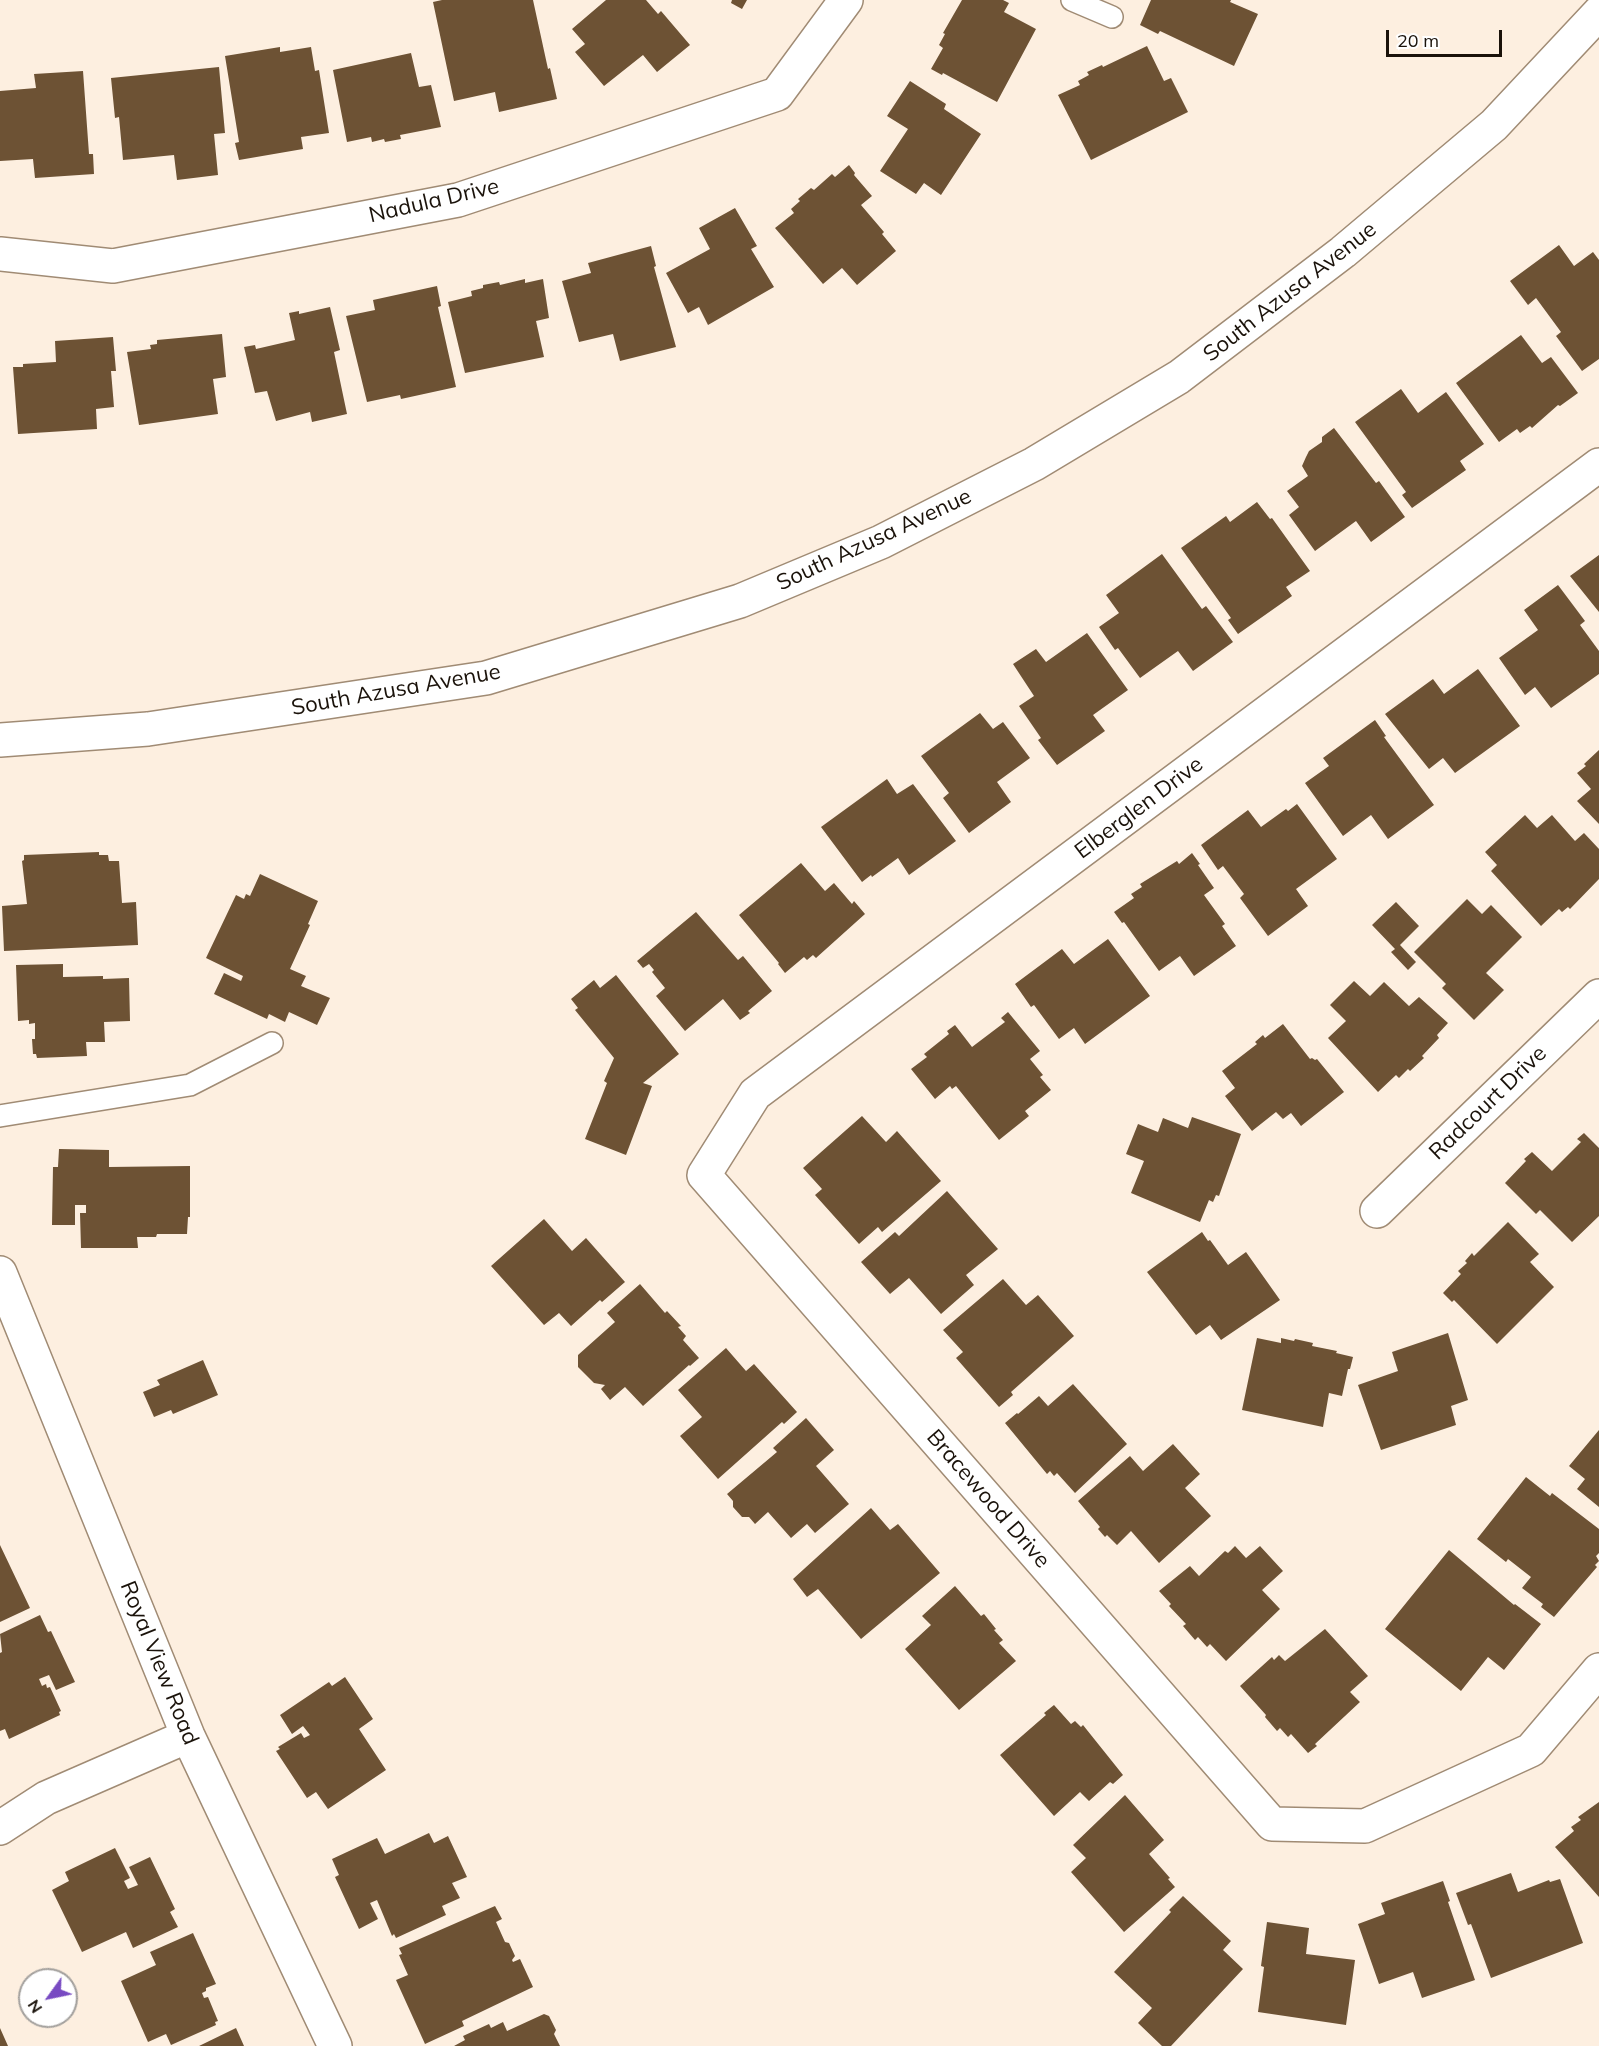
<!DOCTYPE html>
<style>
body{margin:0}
#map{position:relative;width:1599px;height:2046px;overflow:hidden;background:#fdefe0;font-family:Mulish,sans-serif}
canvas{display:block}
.north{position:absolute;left:18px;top:1968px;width:60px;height:60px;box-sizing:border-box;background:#fff;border:2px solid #a3a09d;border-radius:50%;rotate:237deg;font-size:16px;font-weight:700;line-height:24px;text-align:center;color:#1a120a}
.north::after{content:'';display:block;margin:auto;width:21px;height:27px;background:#784ac2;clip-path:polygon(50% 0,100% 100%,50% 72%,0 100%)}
.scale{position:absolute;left:1386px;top:30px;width:116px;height:27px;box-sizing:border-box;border:3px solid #1a120a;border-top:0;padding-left:8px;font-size:18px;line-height:21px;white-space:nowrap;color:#1a120a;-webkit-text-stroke:4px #fff;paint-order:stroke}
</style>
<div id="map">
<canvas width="1599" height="2046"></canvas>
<div class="north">N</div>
<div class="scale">20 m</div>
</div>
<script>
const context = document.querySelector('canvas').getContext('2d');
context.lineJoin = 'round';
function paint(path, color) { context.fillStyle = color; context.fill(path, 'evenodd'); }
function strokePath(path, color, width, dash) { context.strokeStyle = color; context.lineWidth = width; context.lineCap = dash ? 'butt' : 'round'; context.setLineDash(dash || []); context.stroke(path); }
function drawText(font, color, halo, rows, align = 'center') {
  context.font = font + ' Mulish,sans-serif'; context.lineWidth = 6; context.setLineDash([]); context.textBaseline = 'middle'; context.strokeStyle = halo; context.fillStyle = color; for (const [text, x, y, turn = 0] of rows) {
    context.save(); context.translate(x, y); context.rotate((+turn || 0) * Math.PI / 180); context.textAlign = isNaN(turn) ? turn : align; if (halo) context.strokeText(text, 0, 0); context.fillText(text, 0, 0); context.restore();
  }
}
paint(new Path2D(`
 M442,0h91l15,69 2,-1 7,31 -58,13 -4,-20 -41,9 -21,-99z
 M606,0h40l12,14 3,-3 29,34 -33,27 -14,-17 -39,31 -29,-34 10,-8 -13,-15z
 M732,0h15l-5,9 -11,-6z
 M962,0h41l6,3 -5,9 32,17 -39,73 -54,-29 -1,2 -11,-6 12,-21 -4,-3 6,-11 -2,-1z
 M1151,0h80l-1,2 28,12 -24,52 -74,-35 -2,3 -18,-9z
 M1147,46l17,35 7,-3 17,34 -97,48 -33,-65 22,-10 -2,-4 11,-6 -2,-3 15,-7 1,2z
 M280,47v5l31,-5 4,24 4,-1 10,63 -28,4 2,12 -64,11 -4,-17 4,-1 -14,-86z
 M411,53l8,34 12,-2 10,42 -41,8 1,4 -16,3 -1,-3 -12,3 -1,-5 -24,5 -14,-72z
 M219,67l6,66 -11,1 4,41 -41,5 -3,-25 -51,5 -4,-43 -4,1 -4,-40z
 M83,71l6,83h4l1,20 -59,4 -2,-19 -33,2v-70l36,-3 -2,-14z
 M910,81l36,23 -2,5 37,25 -40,61 -17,-12 -8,11 -36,-23 28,-42 -21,-13z
 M849,165l6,8 -1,2 18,21 -11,9 23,27 -2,2 14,17 -39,34 -15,-17 -19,16 -48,-56 19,-15 -3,-4 9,-8 -2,-2 13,-11 3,2 18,-16 3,3z
 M735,208l22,38 -6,3 23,38 -66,38 -9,-18 -11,6 -22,-40 44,-24 -11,-21z
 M1559,245l15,21 19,-14 6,8v99l-17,12 -26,-35 5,-4 -25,-34 -8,7 -18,-24z
 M651,246l5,20 -2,1 22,80 -56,14 -7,-27 -34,8 -17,-61 29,-8 -3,-10z
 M525,279v4l18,-4 6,39 -13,3 8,36 -79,16 -17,-71 24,-6 -1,-5 12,-3v-3l16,-3 1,3z
 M437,286l4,20 -3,1 18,80 -55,12 -1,-4 -33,7 -21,-86 29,-6 -2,-10z
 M330,307l10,43 -6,2 13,62 -35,8 -2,-10 -34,9 -9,-30 -12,2 -11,-46 11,-2 1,4 39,-9 -6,-27 10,-2v3z
 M222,334l4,43 -13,2 5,35 -79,11 -12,-73 24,-3 -1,-4 7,-1v-4z
 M1521,335l21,28 9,-6 27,36 -18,13 -2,-1 -26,23 -2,-2 -10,7 -3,-4 -18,13 -43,-59z
 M113,337l3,34h-5l3,36 -18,2 1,20 -79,5 -5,-67h10v-3l33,-2 -1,-21z
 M1401,389l17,24 28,-21 38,52 -24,17 6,9 -54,38 -10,-13 4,-3 -51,-70z
 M1334,428l42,55 3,-2 26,36 -34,25 -15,-21 -41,30 -26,-36 10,-8 -12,-16 21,-15 -6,-10 4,-9 3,-6 13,-9v-5z
 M1257,502l13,17 2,-1 38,53 -24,16 6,9 -54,38 -10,-14 3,-2 -50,-70 45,-32 4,6z
 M1162,554l40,55 4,-3 27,36 -40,29 -15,-20 -38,27 -22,-30 -3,2 -16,-23 20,-14 -13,-18z
 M1599,555v57l-29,-36z
 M1558,585l27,36 -5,4 19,26v23l-48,34 -16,-21 -10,8 -26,-37 39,-28 -14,-20z
 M1087,633l41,57 -35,25 12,16 -48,34 -19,-25 3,-2 -22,-32 15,-10 -21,-32 23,-15 10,13z
 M1478,669l42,57 -65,47 -12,-15 -14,11 -44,-55 48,-35 11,15z
 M980,713l13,16 10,-7 27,36 -33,24 14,20 -42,31 -26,-35 6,-5 -28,-37z
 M1375,720l11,16 -2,1 50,68 -46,34 -17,-24 -28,21 -38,-53 24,-17 -6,-8z
 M1599,750v74l-22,-23 14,-12 -14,-16 9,-7 -2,-2z
 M887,779l10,15 16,-10 43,57 -47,34 -11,-17 -26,19 -1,-2 -9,7 -41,-55z
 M1297,804l40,55 -41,30 12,17 -40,30 -28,-38 4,-4 -21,-28 -5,4 -17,-25 47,-35 13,17 25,-18 2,2z
 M1525,815l12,13 15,-13 23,26 9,-8 15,16v30l-29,30 -2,-2 -6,5 -3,-3 -18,17 -50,-55 6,-6 -12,-13z
 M99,852v3h9l1,6h10l3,42 14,-1 2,43 -134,6 -2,-45 25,-2 -5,-43 2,-1v-5z
 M1192,853l8,11 -2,1 16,23 -10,7 21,29 -3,2 14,20 -42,30 -14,-20 -21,15 -35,-49 -2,1 -8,-11 20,-14 -3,-4 11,-7 -2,-3 37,-23 2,3z
 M801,863l24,28 9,-8 18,21 2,-3 11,13 -49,44 -3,-3 -6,5 -3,-3 -19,16 -7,-9 1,-1 -40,-48z
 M260,874l58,27 -10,23 2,1 -20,44 16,7 -5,10 29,12 -13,27 -28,-13 -4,10 -16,-8 -2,5 -53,-25 10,-21 17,8 2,-5 -37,-18 30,-63 8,4 2,-5 4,2z
 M1467,899l15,15 9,-9 31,32 -36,36 18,17 -30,30 -32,-32 4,-4 -32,-32z
 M1396,902l23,24 -19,19 16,17 -8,8 -17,-18 4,-3 -23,-24z
 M696,912l42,48 5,-4 29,35 -24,20 2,2 -10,7 -17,-21 -38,32 -29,-35 9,-8 -13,-16 2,-2 -5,-6 -6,4 -6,-7z
 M1108,939l42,57 -65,48 -11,-16 -15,11 -25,-34 -3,2 -16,-23 47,-35 12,15z
 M63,964v13l40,-1v3l26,-1 1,43 -26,1 1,20h-19l1,14 -50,2 -1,-4h-3l-1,-15h3v-16l-6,1v-4l-11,1 -2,-56z
 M616,975l63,79 -36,29 9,3 -26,69 -41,-16 22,-56 -3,-2 10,-23 -39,-48 3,-2 -7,-9 23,-19 6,8z
 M1354,981l16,15 14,-14 25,24 10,-9 29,26 -11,12 2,3 -17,18 2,2 -14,13 -2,-2 -9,9 -3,-3 -18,17 -50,-54 18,-17 -16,-16z
 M1008,1012l32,39 -10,8 13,16 -3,2 11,13 -26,21 4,5 -30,24 -43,-54 -4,3 -2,-3 -15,13 -24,-30 16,-12 -3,-3 25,-20 -2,-3 8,-6 17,22 33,-25 -4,-4z
 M1283,1024l27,35 2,-1 3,2 2,-1 27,33 -43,34 -10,-13 -8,6 -7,-7 -24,19 -27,-35 10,-8 -13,-17 35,-27 -2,-2 8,-7 2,3z
 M862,1116l24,26 11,-11 44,50 -59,51 -4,-5 -19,17 -44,-49 7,-6 -19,-21z
 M1192,1117l49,17 -22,62 -3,-1 -3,7 -4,-2 -9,22 -69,-29 13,-32 -18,-7 12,-30 20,8 5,-14 25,10z
 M1584,1133l15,15v68l-27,26 -32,-32 -4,4 -31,-31 21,-22 -2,-2 8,-7 20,19 29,-29 -4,-3z
 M59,1149l50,1v17l81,-1v51h-2l-1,17h-30l-1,3h-19l1,11h-57l-1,-35h6v-8h-11v20h-23l1,-58h5z
 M947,1191l51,58 -32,26 8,10 -33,29 -32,-36 -19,16 -29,-32 34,-30 4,4z
 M544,1219l28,32 14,-13 39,44 -23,20 -2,-2 -29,26 -12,-13 -15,12 -53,-59z
 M1508,1222l31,32 -9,8 24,25 -57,57 -43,-44 -2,2 -9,-9 18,-19 -3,-3 9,-8 -2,-2 7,-8 2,3z
 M1202,1232l6,9 2,-1 18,25 18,-13 34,48 -59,40 -11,-15 -14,10 -49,-63z
 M1003,1279l23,26 12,-10 36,41 -63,56 2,3 -14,12 -43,-49 7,-6 -20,-22z
 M640,1284l25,29 2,-2 14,15 -3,1 8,9 -3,4 16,18 -9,8 -1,-1 -46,41 -18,-19 -15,13 -9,-11 4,-4 -11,-2 -16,-16v-12l37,-33 -8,-9z
 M1448,1333l20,67 -17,6 5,19 -75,25 -23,-65 40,-14 -6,-19z
 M1257,1338l24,5v-5l13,3 1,-2 18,4 -1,3 25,5 -1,2 17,4 -3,12h-2l-6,27 -13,-3 -6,34 -81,-17z
 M726,1348l20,23 8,-7 43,48 -13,12 -2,-2 -64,57 -38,-43 22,-19 -24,-27z
 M203,1360l15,35 -45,19 -2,-4 -17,7 -11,-25 17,-7 -3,-5z
 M1073,1384l54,60 -52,49 -18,-20 -3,3 -4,-5 -3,3 -42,-51 12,-10 1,1 21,-18 9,10z
 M806,1418l28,32 -18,16 33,38 -34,29 -8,-9 -16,14 -23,-26 -13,12 -6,-7h-7l-9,-10v-6l-6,-7 50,-42 -4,-4z
 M1599,1430v77l-22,-18 8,-10 -16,-13z
 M1173,1444l27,30 -15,14 26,28 -52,47 -28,-32 -14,14 -10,-10 -2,2 -7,-8 2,-2 -22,-26 52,-45 13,15z
 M1526,1477l24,19 2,-3 47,36v24l-3,3 3,5 -4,4 2,2 -43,50 -13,-10 2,-3 -21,-16 9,-11 -23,-18 -2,3 -29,-23z
 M871,1508l19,22 8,-6 42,49 -79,66 -43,-50 -11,8 -14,-18z
 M0,1545l30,63 -30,14z
 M1235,1546l11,12 14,-12 23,25 -21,19 18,19 -54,52 -16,-17 -3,3 -9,-10 -3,3 -12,-14 3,-2 -17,-18 2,-2 -12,-13 31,-25 9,10 26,-25 3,2z
 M1449,1550l65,55 1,-1 26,20 -37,46 -16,-13 -27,34 -76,-62z
 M955,1586l26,30 3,-2 12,15 -2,1 9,10 -4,3 17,18 -57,49 -54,-61 26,-24 -9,-9z
 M40,1615l8,17 3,-1 24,51 -19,8 -7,-15 -10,4 3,7 4,-2 1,4 3,-1 11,24 -2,1 1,3 -51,24 -4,-10 -5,2v-78l2,-1 -2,-18z
 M1325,1629l43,47 -18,16 10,10 -45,42 2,2 -9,7 -17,-19 -3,3 -8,-9 -3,3 -12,-14 1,-2 -26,-29 32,-29 2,3 5,-5 6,6z
 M345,1677l28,42 -14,10 27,41 -58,39 -12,-17 -9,6 -31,-47 4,-2 -2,-2 23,-14 3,5 6,-3 -7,-9 -11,8 -12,-19 49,-33 3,4z
 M1054,1705l17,19 4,-3 6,6 2,-2 40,50 -10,9 -3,-2 -21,19 -9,-9 -26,24 -54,-61 46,-40 -2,-2z
 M1125,1795l39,45 -15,14 21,24 -2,1 7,8 -51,45 -53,-60 15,-14 -13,-13z
 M1599,1802v95l-44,-50 19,-16 -3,-4 10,-7 -3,-3z
 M429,1833l5,10 14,-7 19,41 -15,6 8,15 -18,8 4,9 -50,23 -2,-4 -2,2 -15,-36 -7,3 8,16 -19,10 -24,-52 4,-2 -7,-16 45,-21 8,16z
 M115,1848l15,30 -6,3 4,8 10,-4 -9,-18 21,-10 25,52 -5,3 8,15 -45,21 -7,-16 -44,20 -30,-62 17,-9 -4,-9z
 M1511,1873l7,19 31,-12 1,2 10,-3 23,64 -92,35 -20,-54 -3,1 -12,-32z
 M1443,1881l7,20 -2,1 27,78 -53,18 -9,-26 -34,12 -21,-60 27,-10 -4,-11z
 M1183,1896l48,45 -8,9 20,19 -72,77h-9l-24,-23 14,-15 -38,-36 57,-60 -2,-2z
 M495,1906l7,13 -6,3 9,20 4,1 6,13 -3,4 1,2 7,-3 13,28 -71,34 2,5 -39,18 -29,-64 12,-5 -9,-20 3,-1 -3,-6z
 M1267,1922l42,6 -3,26 49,6 -9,65 -88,-13 6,-45 -3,-1z
 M193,1933l23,51 -10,4v3l-4,2 2,5 4,-1 10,24 -3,1 1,3 -45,20 -5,-11 -18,8 -27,-61 35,-16 -6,-13z
 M544,2014l5,2 7,14 -2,4 6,12h-106l11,-6 -2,-4 26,-12 2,4 12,-6 4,9z
 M0,2028l8,18h-8z
 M236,2028l8,18h-45z`), '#6d5234');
const lane = new Path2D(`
 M1072,0l40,17
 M0,1116l190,-31 82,-42`);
const street = new Path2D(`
 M0,254l113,12 345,-66 319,-106 69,-94
 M1599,465l-844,629 -51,81 568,649 93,2 166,-76 68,-80
 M1377,1211l222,-215
 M0,1273l188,463 147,310
 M0,1828l46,-30 142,-62`);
const secondary = new Path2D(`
 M0,740l148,-11 338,-51 254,-77 141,-59 153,-78 145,-87 164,-125 151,-127 105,-112`);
strokePath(lane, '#a08b74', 24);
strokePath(street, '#a08b74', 36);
strokePath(secondary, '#a08b74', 36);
strokePath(lane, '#fff', 21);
strokePath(street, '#fff', 33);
strokePath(secondary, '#fff', 33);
drawText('22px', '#1a120a', '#fff', [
 ["Nadula Drive",434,201,-13],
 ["South Azusa Avenue",1290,292,-38],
 ["South Azusa Avenue",874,540,-25],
 ["South Azusa Avenue",396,690,-10],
 ["Elberglen Drive",1139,808,-37],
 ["Radcourt Drive",1488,1103,-44],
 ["Bracewood Drive",988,1499,49],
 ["Royal View Road",159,1663,68]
]);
</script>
